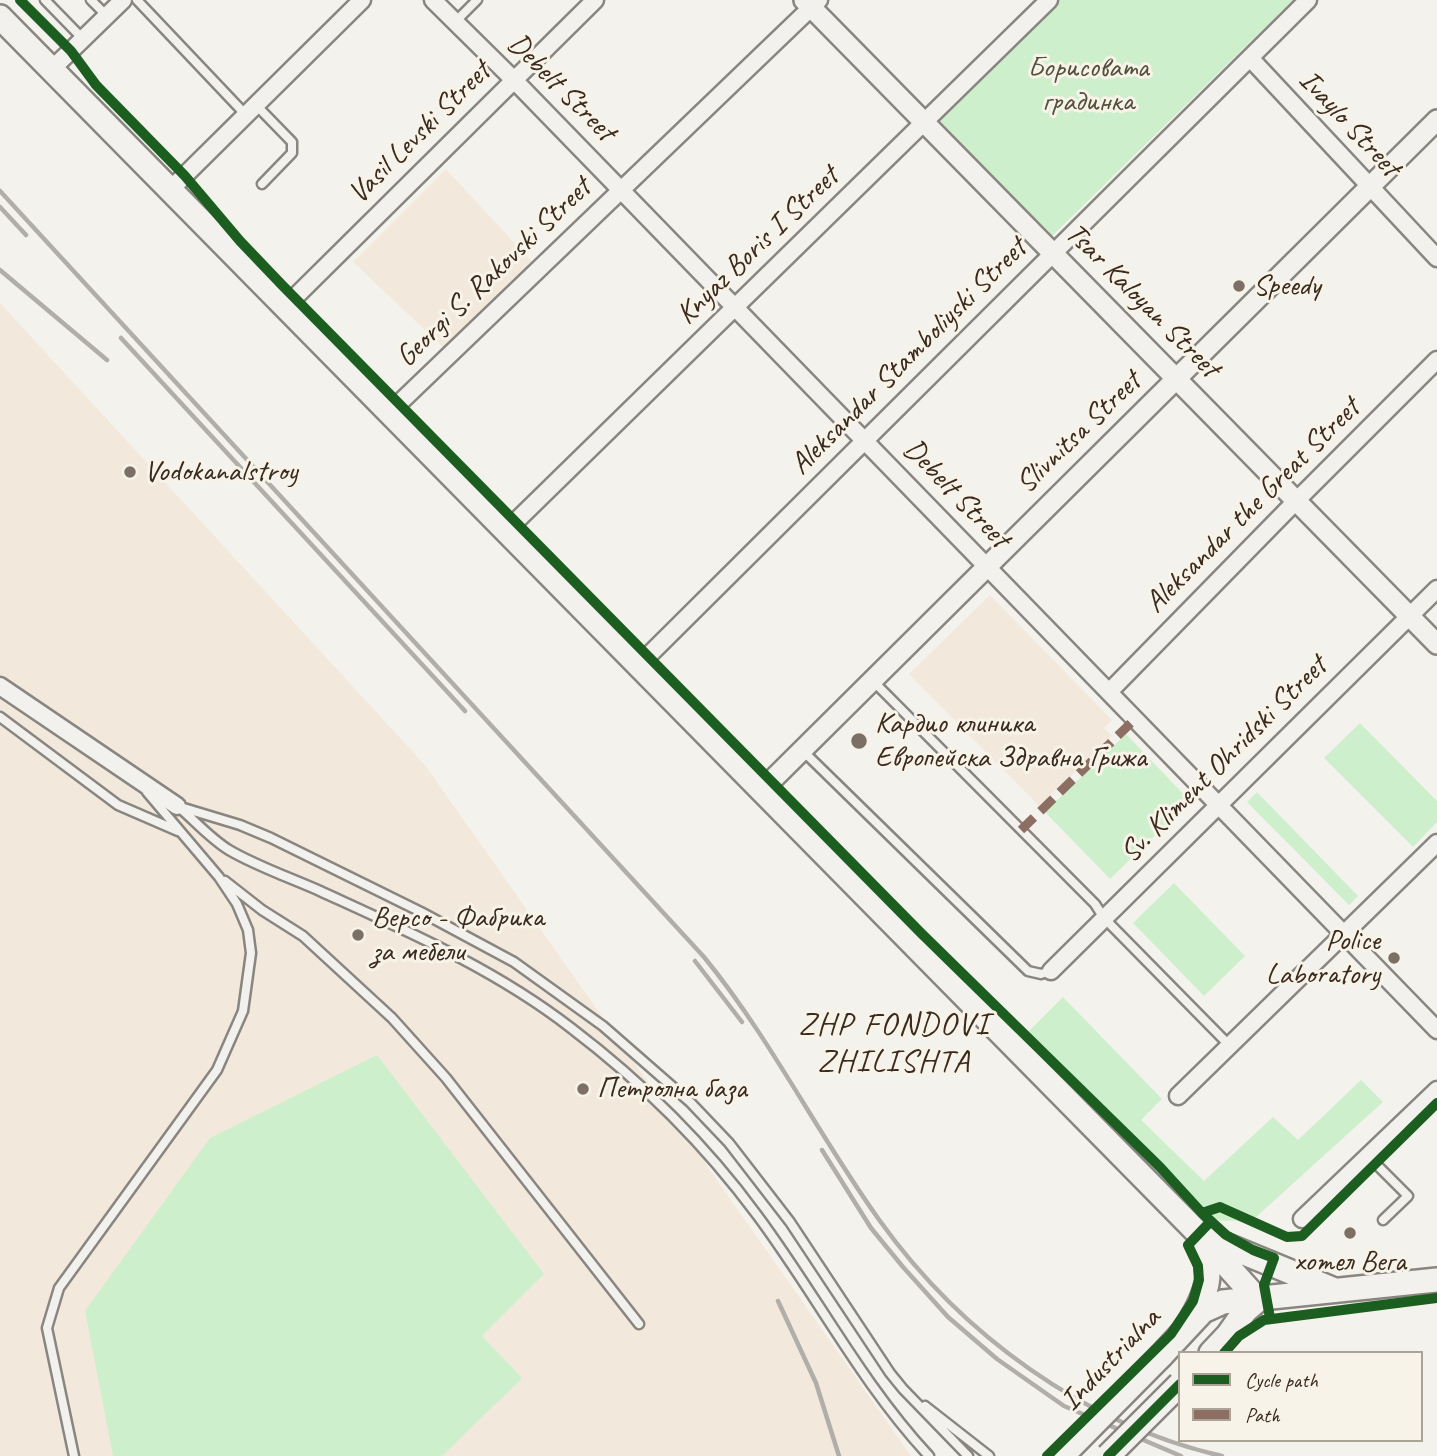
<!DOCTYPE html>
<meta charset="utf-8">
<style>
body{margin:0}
#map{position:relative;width:1437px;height:1456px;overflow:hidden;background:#f4f2ec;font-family:Caveat,sans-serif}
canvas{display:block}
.legend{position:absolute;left:1178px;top:1351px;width:245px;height:91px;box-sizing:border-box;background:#f7f3e8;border:2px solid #aca397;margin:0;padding:9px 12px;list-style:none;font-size:21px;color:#3b2a1e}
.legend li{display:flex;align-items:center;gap:14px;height:35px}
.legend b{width:35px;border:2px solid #aca397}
</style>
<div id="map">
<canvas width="1437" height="1456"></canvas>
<ul class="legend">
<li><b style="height:9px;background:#1b5e20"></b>Cycle path</li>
<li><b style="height:9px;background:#8d6e63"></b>Path</li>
</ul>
</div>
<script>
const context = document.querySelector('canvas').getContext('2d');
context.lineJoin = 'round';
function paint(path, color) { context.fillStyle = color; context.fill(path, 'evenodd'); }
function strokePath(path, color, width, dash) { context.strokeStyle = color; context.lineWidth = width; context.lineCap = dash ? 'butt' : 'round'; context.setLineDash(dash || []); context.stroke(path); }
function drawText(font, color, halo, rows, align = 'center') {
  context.font = font + ' Caveat,sans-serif'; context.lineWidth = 6; context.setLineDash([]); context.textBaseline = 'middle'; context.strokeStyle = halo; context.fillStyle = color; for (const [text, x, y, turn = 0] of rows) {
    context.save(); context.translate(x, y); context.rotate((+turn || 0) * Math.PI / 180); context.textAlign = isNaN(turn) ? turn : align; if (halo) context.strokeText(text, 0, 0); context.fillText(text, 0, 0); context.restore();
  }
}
paint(new Path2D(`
 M446,169l86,93 -88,86 -91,-86z
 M0,303l425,462 486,691h-911z
 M990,595l122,125 -8,8 8,8 -73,70 -130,-132z`), '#f2e9dc');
paint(new Path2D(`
 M1056,0h237l-243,238 -116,-118z
 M1360,723l77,78v21l-24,25 -89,-89z
 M1126,734l64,67 -80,78 -65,-67z
 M1257,792l101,104 -9,9 -102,-103z
 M1174,883l71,73 -41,40 -71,-73z
 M1063,997l99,102 -21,21 63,61 69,-64 25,23 63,-60 22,22 -128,116c-37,6 -40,3 -72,-15l-163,-163z
 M377,1055l167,219 -62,62 40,42 -80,78h-329l-28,-145 125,-173z`), '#ceefcc');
const service = new Path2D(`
 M45,0l38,39
 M91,0l16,16
 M137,0l109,115
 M455,22l22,-22
 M256,105l36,37v11l-30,31
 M872,680l223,224 9,14 126,128
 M0,717l118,88 60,26
 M802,750l226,221 13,3 10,-3
 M177,806l63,19 31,13 150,74 93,50 89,64 87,76 39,41 61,79 100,151 13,16 65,67
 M180,808c16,14 31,31 49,42 25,15 64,29 91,41 87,40 175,78 251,137 71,54 133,115 186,187 59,79 104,168 172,241
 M225,881l37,29 41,26 89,82 54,60 193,246
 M1368,1156l40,40 -25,24
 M925,1406l64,50
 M74,1456l-27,-128 12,-40 158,-218 26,-59 8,-58 -3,-23 -11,-26 -18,-27 -72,-85`);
const minor = new Path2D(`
 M433,0l81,80 923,950
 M1250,58l187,200
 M52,69l71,-69
 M170,190l192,-190
 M285,307l310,-307
 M389,413l430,-413
 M506,531l543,-531
 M639,665l669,-665
 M0,686l177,120
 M1109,692l187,-191 141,-141
 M1051,971l386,-382
 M1178,1096l259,-253
 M1302,1219l135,-129`);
const tertiary = new Path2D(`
 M804,0l633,644
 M763,789l674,-669`);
const secondary = new Path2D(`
 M0,17l1199,1217 59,66
 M1208,1238l124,51
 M1193,1317c19,-35 18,-42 7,-80
 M1211,1353l17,-18 17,-24 13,-11
 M1161,1356l42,-45 20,-9 214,-22`);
strokePath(service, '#898580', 13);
strokePath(minor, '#898580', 21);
strokePath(tertiary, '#898580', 24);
strokePath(secondary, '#898580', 28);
strokePath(service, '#f2f1ed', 8);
strokePath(minor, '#f2f1ed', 16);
strokePath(tertiary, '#f2f1ed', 19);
strokePath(secondary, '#f2f1ed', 23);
strokePath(new Path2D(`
 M0,191l704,766c67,82 114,178 176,264 81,113 205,204 342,235
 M0,207l26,28
 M0,270l107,90
 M121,338l344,373
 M695,961l47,61
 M822,1150l49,78 32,39 45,50 49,42 67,47 117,50
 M778,1301l38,82 23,73`), '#b1aeaa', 4.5);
const secondaryBridge = new Path2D(`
 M1062,1456l99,-100
 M1108,1456l72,-72`);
strokePath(secondaryBridge, '#898580', 28, []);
strokePath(secondaryBridge, '#f2f1ed', 23);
strokePath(new Path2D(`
 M1021,830l114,-111`), '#8d6e63', 9, [18, 9]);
strokePath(new Path2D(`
 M20,0l51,51 25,34 89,91 55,65 42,44 640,649 238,233 42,46 24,22 27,15 21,8 -10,27 6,33
 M1202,1213l18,-6 67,30 15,-1 135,-133
 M1224,1353l15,-17 25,-16 173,-22
 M1047,1456l124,-122 22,-33 6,-21 -1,-14 -10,-21 23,-24
 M1108,1456l72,-72`), '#1b5e20', 10);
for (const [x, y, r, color] of [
 [1239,286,7,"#7c7066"],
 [130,472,7,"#7c7066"],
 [859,741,9,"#7c7066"],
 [358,935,7,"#7c7066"],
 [1394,958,7,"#7c7066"],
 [583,1089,7,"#7c7066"],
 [1350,1233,7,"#7c7066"]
]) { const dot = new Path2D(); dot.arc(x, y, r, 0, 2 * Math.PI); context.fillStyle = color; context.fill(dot); strokePath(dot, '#f7f3e8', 2.5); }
drawText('30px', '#52513c', '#f7f3e8', [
 ["Борисовата",1088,68],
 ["градинка",1088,102]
]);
drawText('30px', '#3b2a1e', '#f7f3e8', [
 ["Debelt Street",561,88,45],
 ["Ivaylo Street",1349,124,47],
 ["Vasil Levski Street",420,133,-45],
 ["Knyaz Boris I Street",758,246,-44],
 ["Georgi S. Rakovski Street",494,273,-44],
 ["Tsar Kaloyan Street",1142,301,45],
 ["Aleksandar Stamboliyski Street",909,357,-45],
 ["Slivnitsa Street",1079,433,-44],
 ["Debelt Street",956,494,46],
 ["Aleksandar the Great Street",1253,506,-45],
 ["Sv. Kliment Ohridski Street",1224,760,-45],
 ["Industrialna",1111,1360,-46]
]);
drawText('30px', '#3b2a1e', '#f7f3e8', [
 ["Speedy",1253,286],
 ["Vodokanalstroy",144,472],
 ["Кардио клиника",875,724],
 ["Европейска Здравна Грижа",875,758],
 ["Версо - Фабрика",372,918],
 ["за мебели",372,952],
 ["Police",1380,941,"right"],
 ["Laboratory",1380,975,"right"],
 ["Петролна база",597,1089],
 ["хотел Вега",1350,1262,"center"]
], 'left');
context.letterSpacing = '2px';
drawText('32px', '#3b2a1e', '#f7f3e8', [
 ["ZHP FONDOVI",894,1026],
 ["ZHILISHTA",894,1063]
]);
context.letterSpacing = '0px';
</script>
